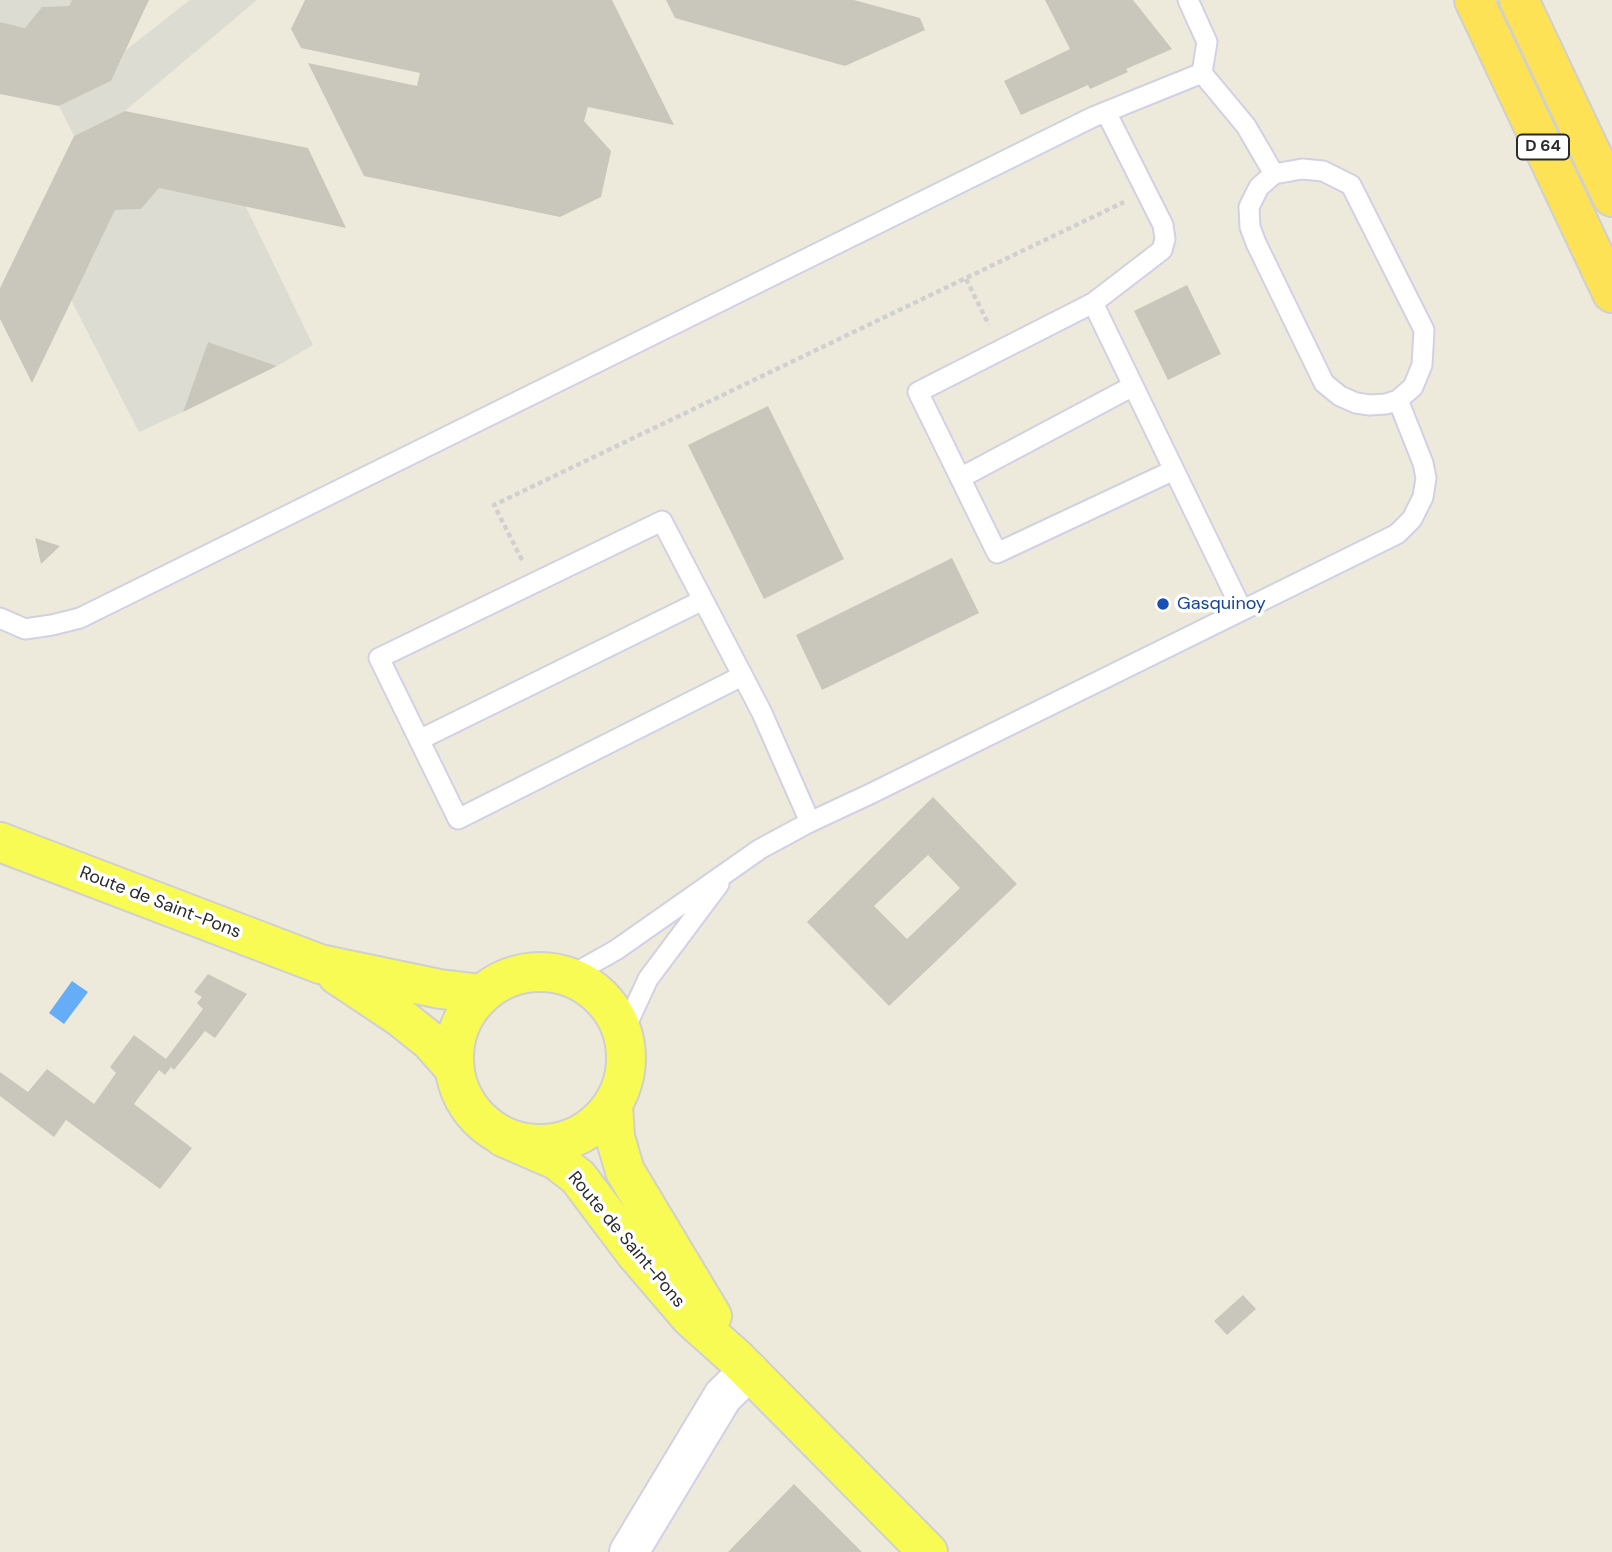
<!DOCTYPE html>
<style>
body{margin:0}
canvas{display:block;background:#eeeadb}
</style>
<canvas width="1612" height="1552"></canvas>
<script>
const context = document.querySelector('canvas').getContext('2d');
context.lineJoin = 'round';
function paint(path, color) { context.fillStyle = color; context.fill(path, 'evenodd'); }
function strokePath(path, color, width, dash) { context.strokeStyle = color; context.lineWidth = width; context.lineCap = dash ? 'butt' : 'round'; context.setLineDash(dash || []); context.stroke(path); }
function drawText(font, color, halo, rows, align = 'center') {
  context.font = font + ' "DM Sans",sans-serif'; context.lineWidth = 7; context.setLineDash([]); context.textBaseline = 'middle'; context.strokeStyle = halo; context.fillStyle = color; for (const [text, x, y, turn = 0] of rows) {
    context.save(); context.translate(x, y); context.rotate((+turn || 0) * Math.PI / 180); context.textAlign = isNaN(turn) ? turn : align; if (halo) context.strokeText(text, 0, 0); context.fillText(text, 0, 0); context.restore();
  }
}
paint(new Path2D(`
 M0,0h72l-3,6 -44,22 -25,-6z
 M190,0h67l-132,111 -51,25 -15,-30 52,-25 15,-31z
 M159,188l86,17 68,140 -36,21 -69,-24 -25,70 -44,20 -68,-132 44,-90 26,-1z`), '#dddcd3');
paint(new Path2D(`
 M72,981l16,11 -24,32 -15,-11z`), '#66adf8');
paint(new Path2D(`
 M72,0h77l-38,81 -52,25 -59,-12v-72l25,6 17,-21 27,-1z
 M305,0h307l62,125 -86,-18 -4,14 27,30 -10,46 -41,20 -196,-41 -56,-113 109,23 3,-13 -119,-25 -10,-19z
 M666,0h188l66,18 5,12 -80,36 -170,-48z
 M1045,0h88l39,49 -46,20 2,3 -38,17 -2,-4 -67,30 -17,-34 66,-32z
 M125,111l183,37 38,80 -187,-40 -18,21 -26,1 -83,173 -32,-64v-31l74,-152z
 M1187,285l34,69 -53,26 -34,-69z
 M208,342l69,24 -94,46z
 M768,406l76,153 -80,40 -76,-154z
 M35,538l25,8 -19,18z
 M952,558l27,55 -157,77 -26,-55z
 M933,797l84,87 -128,122 -82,-84zM928,855l32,33 -53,51 -33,-33z
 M208,974l39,20 -32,44 -10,-7 -31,39 -3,-3 -6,8 -6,-5 -25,34 58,44 -32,41 -94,-69 -12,17 -54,-41v-24l28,20 19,-23 47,35 22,-31 -6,-6 24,-32 32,24 37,-50 -6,-6 5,-6 -8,-5z
 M1243,1295l13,14 -29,26 -13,-14z
 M794,1484l68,68h-134z`), '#c9c7bb');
const service = new Path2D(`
 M1188,0l19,42 -5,31 44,53 28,48
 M1302,169l21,2 28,14 73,145 -2,35 -9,22 -15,13 -12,4 -16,1 -14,-2 -16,-7 -16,-13 -68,-140 -6,-16 -1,-20 10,-20 15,-13z
 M1093,303l69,-53 3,-11 -2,-14 -57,-113
 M1174,470l-177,83 -79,-161 175,-89 149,307
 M960,478l173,-92
 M0,618l25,11 27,-4 28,-7 1013,-501 109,-44
 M742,676l-284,143 -79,-161 283,-137 100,192 48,109
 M419,740l284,-140
 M568,977l48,-27 144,-101 50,-27 60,-28 527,-260 15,-15 11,-22 3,-19 -3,-15 -25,-63
 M623,1033l25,-54 71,-95`);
const minor = new Path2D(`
 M629,1552l94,-156 26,-25`);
const primary = new Path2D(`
 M0,842l320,122 120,25 42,5
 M454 1058a86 86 0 1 1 172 0a86 86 0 1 1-172 0Z
 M337,975l63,42 30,24 24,27
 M613,1104l2,33 10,34 87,145
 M503,1137l53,23 22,17 58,77 54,63 48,43 190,192`);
const trunk = new Path2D(`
 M1474,0l138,293
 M1519,0l93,197`);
strokePath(service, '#d2d0e4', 23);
strokePath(minor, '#d2d0e4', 42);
strokePath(primary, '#d0d0d0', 42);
strokePath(trunk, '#d0d0d0', 42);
strokePath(new Path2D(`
 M966,279l23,46
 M522,560l-28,-55 630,-303`), '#d0d0d0', 4.5, [5, 3.5]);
strokePath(service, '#fff', 19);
strokePath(minor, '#fff', 38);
strokePath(primary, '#f8fb53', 38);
strokePath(trunk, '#fce254', 38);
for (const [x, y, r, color] of [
 [1163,604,7,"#1a4fb4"]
]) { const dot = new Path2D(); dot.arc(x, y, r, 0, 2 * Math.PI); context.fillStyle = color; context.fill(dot); strokePath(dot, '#fff', 2.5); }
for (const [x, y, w] of [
 [1543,147,52]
]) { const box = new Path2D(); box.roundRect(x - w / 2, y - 12.5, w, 25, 5); context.fillStyle = '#fff'; context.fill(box); strokePath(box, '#2a2a2a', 2); }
drawText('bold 16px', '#2a2a2a', null, [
 ["D 64",1543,147]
]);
drawText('18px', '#164399', '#fff', [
 ["Gasquinoy",1177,604]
], 'left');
drawText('18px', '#2a2a2a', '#fff', [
 ["Route de Saint-Pons",160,903,21],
 ["Route de Saint-Pons",626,1240,50]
]);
</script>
